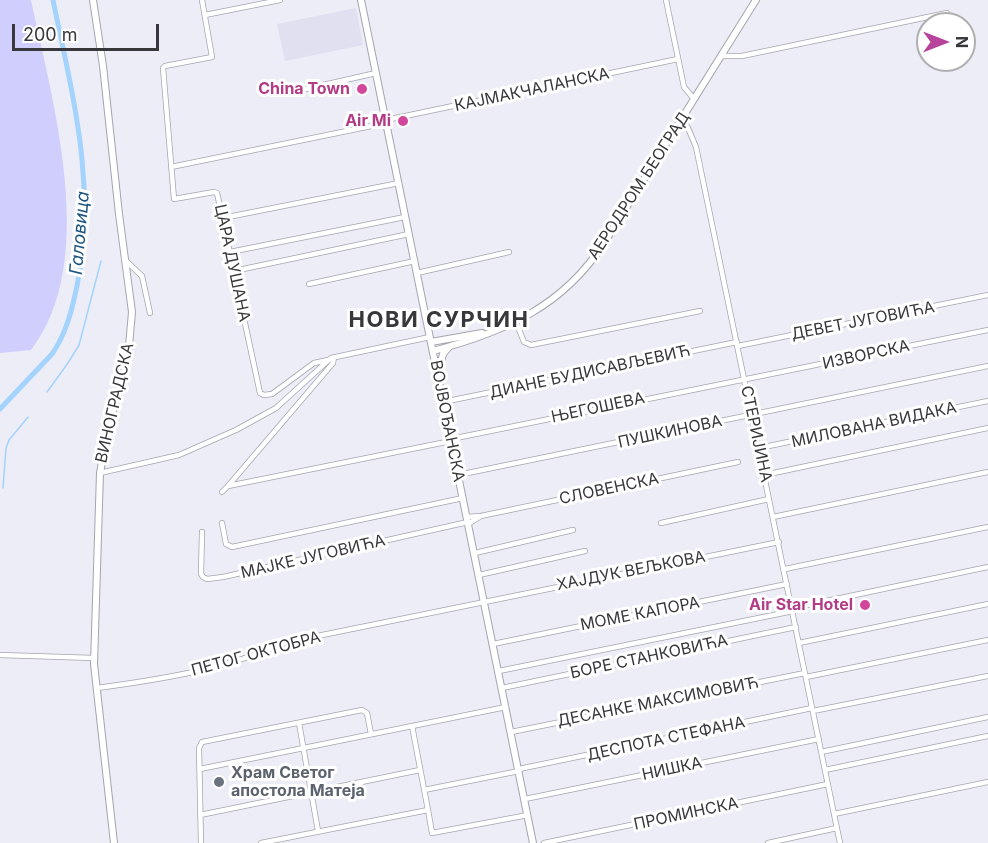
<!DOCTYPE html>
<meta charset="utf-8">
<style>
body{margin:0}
#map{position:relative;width:988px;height:843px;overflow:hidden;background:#ededf7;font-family:Inter,sans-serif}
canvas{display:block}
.north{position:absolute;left:916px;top:12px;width:60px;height:60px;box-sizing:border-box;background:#fff;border:2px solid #afafb1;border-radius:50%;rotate:90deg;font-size:16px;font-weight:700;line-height:24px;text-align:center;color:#38383c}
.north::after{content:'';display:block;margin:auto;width:21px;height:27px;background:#b7439c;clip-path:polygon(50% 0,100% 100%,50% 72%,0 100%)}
.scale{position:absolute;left:12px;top:24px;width:147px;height:27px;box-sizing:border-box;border:3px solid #38383c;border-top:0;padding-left:8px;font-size:18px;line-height:21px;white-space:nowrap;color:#38383c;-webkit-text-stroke:4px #fff;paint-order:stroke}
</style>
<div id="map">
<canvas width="988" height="843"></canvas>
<div class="north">N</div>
<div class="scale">200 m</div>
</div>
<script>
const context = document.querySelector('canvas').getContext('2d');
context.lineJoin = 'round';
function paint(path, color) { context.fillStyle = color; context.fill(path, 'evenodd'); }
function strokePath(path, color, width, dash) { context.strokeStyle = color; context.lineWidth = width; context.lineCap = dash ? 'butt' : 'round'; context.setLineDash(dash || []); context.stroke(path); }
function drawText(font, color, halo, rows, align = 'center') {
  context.font = font + ' Inter,sans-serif'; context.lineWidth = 6; context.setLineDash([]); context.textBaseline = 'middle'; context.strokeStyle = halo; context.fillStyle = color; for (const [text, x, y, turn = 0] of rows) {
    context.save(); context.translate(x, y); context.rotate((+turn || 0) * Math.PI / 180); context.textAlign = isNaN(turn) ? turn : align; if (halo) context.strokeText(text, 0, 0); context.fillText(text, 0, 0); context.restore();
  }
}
paint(new Path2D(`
 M356,8l7,37 -78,16 -8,-37z`), '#e0e0f1');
paint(new Path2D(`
 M0,0h31c21,100 69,261 0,350l-31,3z`), '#cfcefd');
strokePath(new Path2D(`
 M47,392l21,-29 11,-18 22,-84
 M3,488l3,-40 3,-8 19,-23`), '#a4d3fd', 1.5);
strokePath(new Path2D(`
 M0,409l52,-55c14,-20 20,-44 25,-68 20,-101 -4,-188 -24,-286`), '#a4d3fd', 5);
const street = new Path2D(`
 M202,0l10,57 -47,9 -2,2 11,131 40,-7 3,1 43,200 4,2 8,-1 42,-31 14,-3
 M666,0l18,87 10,12
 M205,15l75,-15
 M721,56h21l205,-43
 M284,94l92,-21
 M386,120l292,-61
 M681,120l7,8 8,19 144,696
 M171,167l215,-44
 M223,218l176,-35
 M230,252l175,-35
 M124,259l18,17 8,37
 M234,271l175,-37
 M417,273l92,-21
 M309,284l106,-23
 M516,322l8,20 7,3 169,-34
 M738,346l250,-51
 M443,402l294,-60
 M451,439l537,-109
 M759,448l229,-47
 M100,473l79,-18 57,-25 40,-22 55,-50 99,-21
 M458,475l530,-109
 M764,475l224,-47
 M228,486l105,-123 1,-6
 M222,492l6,-6 223,-45
 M467,517l14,-1 257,-54
 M773,517l215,-45
 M222,523l4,21 6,3 231,-49
 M661,523l108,-24
 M468,524l13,-8
 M202,532l-1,42 2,3 4,2 16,-2 245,-55
 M475,553l98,-23
 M785,569l203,-42
 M479,575l106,-24
 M793,608l195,-41
 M799,643l189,-39
 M493,644l294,-60
 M0,655l94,3
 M499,671l294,-60
 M806,677l182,-37
 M97,688c67,-9 128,-19 191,-46l491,-100
 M502,688l294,-61
 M813,711l175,-35
 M299,723l19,108
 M511,732l294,-59
 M821,752l167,-35
 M200,769l306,-62
 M519,769l293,-61
 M825,770l163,-34
 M424,790l95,-19
 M525,799l294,-60
 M428,810l4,23 96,-18
 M834,814l154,-32
 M200,815l220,-45
 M201,843l-2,-95 3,-6 160,-32 5,3 4,21
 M261,843l167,-33 -16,-84
 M544,843l284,-59
 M768,843l69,-15`);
const secondary = new Path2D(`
 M93,0l10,66 16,148 13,98 -4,45 -19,68 -9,48 -6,191 20,179
 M361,0l172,843
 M431,342l51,-9
 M433,351c71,-19 130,-44 171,-108l152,-243
 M439,370l4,-16 6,-7`);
strokePath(street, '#a5a5af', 6);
strokePath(secondary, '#a5a5af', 8);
strokePath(street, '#fff', 4.5);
strokePath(secondary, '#fff', 6);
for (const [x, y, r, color] of [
 [362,89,6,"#d1479c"],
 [403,121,6,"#d1479c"],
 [865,605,6,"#d1479c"],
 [219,782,6,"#6b7280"]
]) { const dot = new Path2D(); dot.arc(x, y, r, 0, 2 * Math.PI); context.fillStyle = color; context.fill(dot); strokePath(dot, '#fff', 2); }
drawText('bold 16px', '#b23c85', '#fff', [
 ["China Town",350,89],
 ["Air Mi",391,121],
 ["Air Star Hotel",853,605]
], 'right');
drawText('16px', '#38383c', '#fff', [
 ["КАЈМАКЧАЛАНСКА",532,90,-12],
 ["АЕРОДРОМ БЕОГРАД",639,186,-57],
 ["ЦАРА ДУШАНА",232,263,78],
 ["ДЕВЕТ ЈУГОВИЋА",863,321,-11],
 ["ИЗВОРСКА",866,355,-12],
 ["ДИАНЕ БУДИСАВЉЕВИЋ",590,372,-12],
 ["ВИНОГРАДСКА",115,403,-77],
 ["ЊЕГОШЕВА",598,408,-12],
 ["ВОЈВОЂАНСКА",447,421,79],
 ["МИЛОВАНА ВИДАКА",874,425,-12],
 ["ПУШКИНОВА",670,432,-12],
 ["СТЕРИЈИНА",756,434,78],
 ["СЛОВЕНСКА",609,489,-12],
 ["МАЈКЕ ЈУГОВИЋА",313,557,-13],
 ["ХАЈДУК ВЕЉКОВА",631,571,-11],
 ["МОМЕ КАПОРА",640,614,-11],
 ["ПЕТОГ ОКТОБРА",256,654,-15],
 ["БОРЕ СТАНКОВИЋА",649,657,-12],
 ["ДЕСАНКЕ МАКСИМОВИЋ",658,702,-11],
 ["ДЕСПОТА СТЕФАНА",666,739,-12],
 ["НИШКА",672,769,-12],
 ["ПРОМИНСКА",686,814,-12]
]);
drawText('bold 16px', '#5b616d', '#fff', [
 ["Храм Светог",231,773],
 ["апостола Матеја",231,791]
], 'left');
drawText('italic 18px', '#1a5481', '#fff', [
 ["Галовица",80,233,-85]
]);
context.letterSpacing = '1.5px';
drawText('bold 22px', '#38383c', '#fff', [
 ["НОВИ СУРЧИН",439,320]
]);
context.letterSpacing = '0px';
</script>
